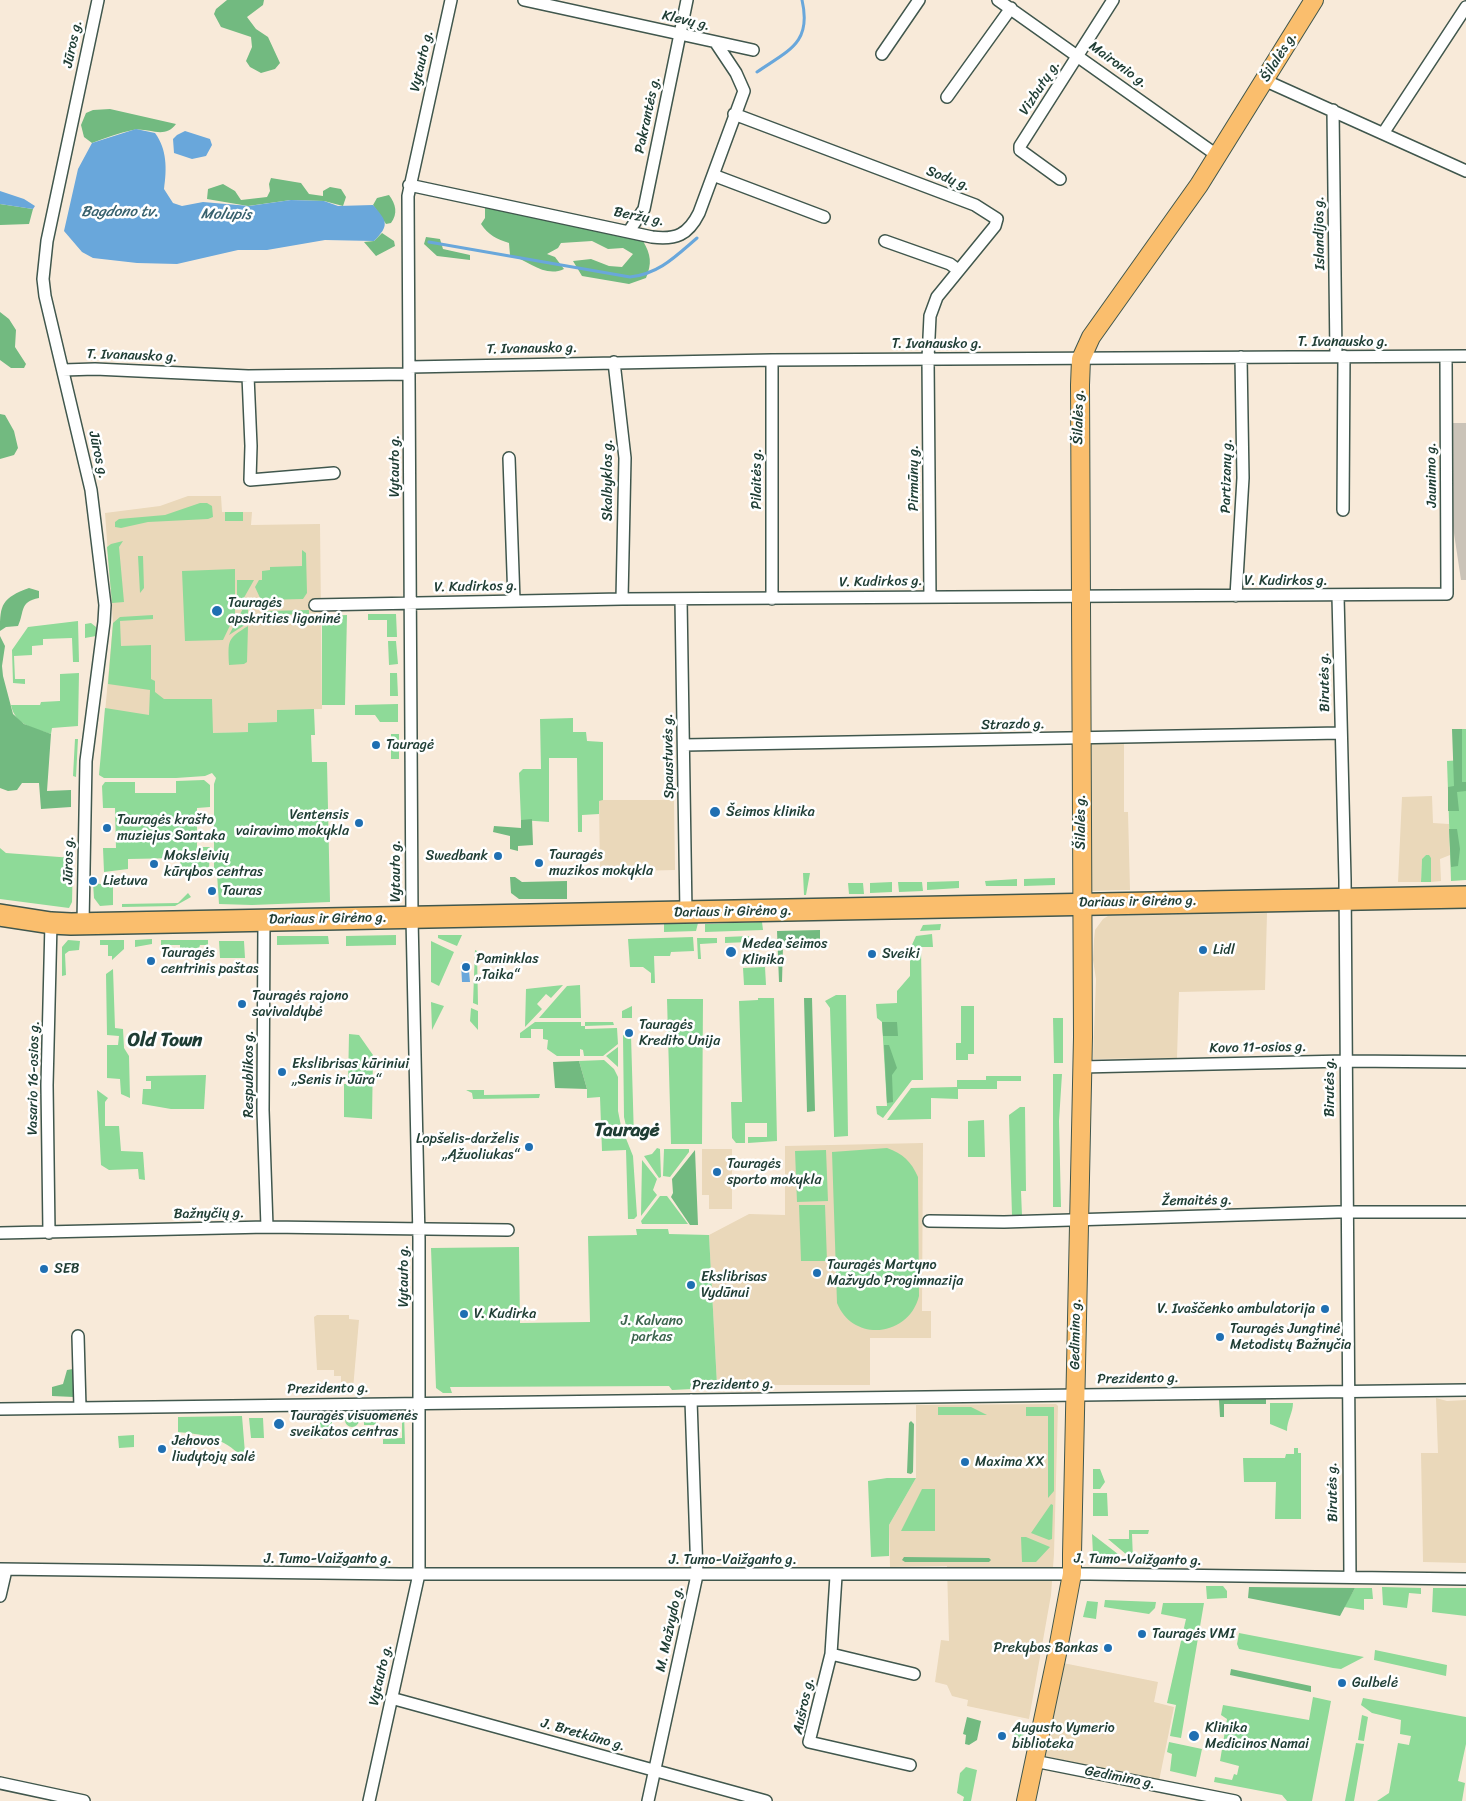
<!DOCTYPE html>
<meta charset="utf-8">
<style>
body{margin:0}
canvas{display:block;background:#f8ead9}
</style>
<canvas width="1466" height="1801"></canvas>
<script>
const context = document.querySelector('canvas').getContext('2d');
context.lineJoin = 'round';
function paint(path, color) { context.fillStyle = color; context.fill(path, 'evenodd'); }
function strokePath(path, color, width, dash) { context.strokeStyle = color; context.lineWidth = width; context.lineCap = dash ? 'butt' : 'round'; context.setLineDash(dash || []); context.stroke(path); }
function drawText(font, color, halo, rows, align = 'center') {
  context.font = font + ' Sriracha,sans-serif'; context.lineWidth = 5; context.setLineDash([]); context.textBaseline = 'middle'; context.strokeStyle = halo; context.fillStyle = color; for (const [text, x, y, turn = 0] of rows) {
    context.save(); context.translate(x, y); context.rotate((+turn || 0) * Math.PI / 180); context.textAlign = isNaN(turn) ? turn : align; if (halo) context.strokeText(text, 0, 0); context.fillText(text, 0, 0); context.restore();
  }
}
paint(new Path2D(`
 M188,496h33l1,16h30l-1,13 69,-1 2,185 -45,1v12l-29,1v9l-65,2 -78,-21 8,-90 -8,-110 55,-7z
 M1087,742h37v70h4l2,78 -40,1z
 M1432,796l1,27 16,1 1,31 -10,4 1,22 -10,1v-24l-5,-3 -4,4 -1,23h-23l4,-85z
 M599,800h75l1,70 -75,2z
 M1267,913l-2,77 -86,2 -2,66 -84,1 3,-80 -3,-19 1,-20 1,-10 8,-11 5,-3z
 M923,1143l-1,168h9v27h-61v47h-153l-8,-150 40,-21 36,1v-69z
 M702,1149h30v60h-23v-14h-7z
 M317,1315h32v4l10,1 -6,69h-12v-13h-7v-6h-17l-3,-53z
 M1436,1398l11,3 19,-1v163l-43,-1 -2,-109h17z
 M1056,1404l2,2 -4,148 -3,41 -22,124 -62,-13 1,-6 -16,-4 -5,-11 -12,-3 6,-42 8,1 -2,-75 -57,1 -1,-42 27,-47v-73z
 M1063,1663l95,19 -4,20 20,5 -15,74 -114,-25z`), '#ead8ba');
paint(new Path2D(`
 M1450,423h16v157h-5l-12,-80z`), '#cac3b8');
paint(new Path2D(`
 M200,503h7l5,3 1,11 -5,2 -60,3 -27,6 -6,-1v-5l4,-3 46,-4z
 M225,512h18v9h-18z
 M123,541l-4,6 5,55 -12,1 -5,-56 4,-3z
 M302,550l4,3 1,40 -4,6 -42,1 -6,-13 4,-7h3v-9l8,-1v-3l32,-1z
 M138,556h5l1,32 -4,5z
 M235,569v46l-12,25 -38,1 -3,-70z
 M237,580h17l-17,30z
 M246,603l2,1v19l-19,12z
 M309,610v4l-44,1v-4z
 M368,614h28l1,23h-10v-17h-19z
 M153,615v4l-33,2 1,25 30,-1v34l4,2v11l9,7h48l1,34 35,-1v-9l29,-1v-12l37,-1 1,26h-4l1,27h15l3,140 -78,3 -33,-1 -2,-30 -3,-4v-86l2,-6 -4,-5 -7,3 -29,2h-72l-5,-3 6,-67 44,7 1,-25 -42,-6 5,-61 7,-6z
 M347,615l-2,90h-23v-89z
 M78,621l1,41h-6l-1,-24 -29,1v6l-11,1v9l-18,1 1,23h10v5l-12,-1 -1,-33 16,-23z
 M91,623l5,4v9l-11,2v-14z
 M248,626l-1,36 -3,2 -15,1c-1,-25 -2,-26 19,-39z
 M388,641h8l2,23 -9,1z
 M79,673l-1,53 -26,2 -1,6c-18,-6 -36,-9 -40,-29h29l1,-3 19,-1v-27z
 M390,673h7l1,23h-8z
 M398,704v18h-18l-5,-7h-20v-10z
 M573,718v14h13l1,9 16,1v58l-4,1v13l-17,1v17h-4l-1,-74h-28v64l-28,-2 -2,-47 4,-4h18l-1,-50z
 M1462,729h4v151l-15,1 -4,-120 15,-1z
 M391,734h8v25h-8z
 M75,739h3l-2,38 -3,-1z
 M204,780l6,5v22l-13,1v39h13l-1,23h-28l-1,-12 -52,1v10l-24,3 -1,-24h13l-1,-40h-12l-1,-22 3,-4h30v11h41v-12z
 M0,848l6,5 67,5 -1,44 -3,6 -69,-9z
 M1426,855h3l2,3v24h-10l1,-23z
 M803,873h7l-4,22h-2z
 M108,878h5v27l-13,1 -6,-8 -1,-15 8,1z
 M1055,878v7l-31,1v-7z
 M1017,879v7h-31l-1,-5z
 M959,881v7l-32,2v-8z
 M892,882v10l-22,1v-10z
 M898,882h24l1,9 -24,1z
 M848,883h15l1,11h-15z
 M188,893l3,4 -16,9 -53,1v-3l56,-1z
 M762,922l1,8 -58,2v-8z
 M698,923l-2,8 -32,1v-8z
 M941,924l-1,6 -20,1 3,-6z
 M932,934l1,13h-12l2,133h-11l-29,38 -6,-4 -1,-8h11l-5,-84 -5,-4 -1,-14 21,-1v-12l13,-15v-27l6,-13z
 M396,935v10l-50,1v-10z
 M438,935h24l-5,11 -19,-8z
 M277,936h51l1,8 -52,1z
 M749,936v6l-24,1v-6z
 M693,937l1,14 -23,1 -1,4h-16l1,27h-4v-10l-8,-6h-13l-2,-28z
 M697,938h20v5l-17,1 1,15h-3z
 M152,939v5l-17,3v-7z
 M68,940l12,1 -1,9 -10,1 -4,3 1,21 -4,1v-29z
 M100,940h24v9l-12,11v-4h-4v-11h-8z
 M161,940h47v5h-8l-1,3h-19v-3h-19z
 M219,941h25l1,17h-25z
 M431,941l23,11 -15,34 -8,-4z
 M475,950l2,1 1,54 -5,-2z
 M765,967l1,18h-22l-1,-17z
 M113,969l2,59 8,1 1,19 5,8 1,42 -9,-4 -1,-15 -13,-1v-33h11l1,-9 -12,-1 -1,-61z
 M563,985l-12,13 -5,-4 -9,10 5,5 -17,18 1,-38z
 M580,985l1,33h-42l28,-32z
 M836,995h10l2,141 -14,1v-2l-4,-127 -5,-7z
 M758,998h16l3,143 -29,2v-6h19v-14h-22v20h-9l-4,-5 -1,-36h11l-3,-101 19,-1z
 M667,999h36l-1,145h-31z
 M431,1002l13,4 -12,24z
 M632,1006v12h-10v-7z
 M961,1006h13v48h-6v6h-12v-17h5z
 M471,1008l7,3v19l-8,-9z
 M1053,1018h10v45h-9z
 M535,1022h46v4h4v3l32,-1 1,16 -15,12h-19l-1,-6 -3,-1v7h-23l-10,-7 1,-9 -5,-1v-10h-12v9h-11v-5z
 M585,1022h28l1,3 -29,1z
 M349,1034l10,1 14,20 -1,64 -28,-2v-33h4z
 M623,1035h8l3,103 -8,-12 -2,-9z
 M618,1047v20l-12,-11z
 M604,1060l10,9 4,8v34l3,15 12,30 4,60 -3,3h-6l-2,-69 -24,1 -2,-54 -13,1v-9l-8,-28z
 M1053,1074h9l-3,47 2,86h-8z
 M206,1075l-2,34h-33l-29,-5 1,-15h8v-8h-5v-5z
 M986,1076h35v5h-24v8h-39v10l-27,-1v21l-44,1 24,-32 46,-1v-7h29z
 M97,1090l11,8 -3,4v24h14l2,25 22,1 2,28 -6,-1 -1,-10 -29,1 -8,-5z
 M466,1090h18v5l56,-1 -1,4 -66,1 -1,-6z
 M1020,1107h5l1,84h-5l1,25h-10l-3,-101z
 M984,1120l1,37h-17v-36z
 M657,1148l3,1 1,28 -2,1 -15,-22 8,-2z
 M887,1148c16,6 24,13 31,29l1,119c-10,41 -66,47 -82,7l-5,-151z
 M664,1149h25v3l-19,25 -7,-1z
 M826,1150l2,51 -31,1 -2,-51z
 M642,1160l15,19 -4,11 4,5 -16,21z
 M660,1196h7l21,28h-46l-1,-3z
 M799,1205h26l2,56h-26z
 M636,1229h32l1,5 40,1 8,150h-24l-1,4 -20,1 -3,-4 -219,1 2,6h-9l-7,-5 -5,-140 88,-1 1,76 70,-1 -2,-86 49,-1z
 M1270,1403h23c0,10 -6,17 -6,28l-17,-7z
 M938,1407h33l16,8h-49z
 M1026,1407h28v84l-6,7v-82h-22z
 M345 1420a7 7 0 1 1 14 0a7 7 0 1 1-14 0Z
 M364,1414h20l-8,1v10h-12z
 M395,1414h9l1,30h-22v-5l19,-1v-22h-7z
 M332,1415c0,11 1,22 -12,24v-23z
 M242,1416l3,37h-7c-18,-16 -36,-19 -60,-21v-15z
 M249,1418h14l1,20h-13z
 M134,1435v12l-15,1 -1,-12z
 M1294,1448h4v5h3v66h-26l1,-37h-32l-1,-24h42l1,-4h8z
 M1093,1469h7l5,13 -5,7h-7z
 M887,1478h29l-27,47v31l-18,1 -3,-76z
 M922,1489h13v42h-34z
 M1093,1493h14l1,23h-15z
 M1051,1504l2,1 -1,34 -3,1 -18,-7z
 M1129,1530h20l-1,4h-16l1,26 -25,-21h21z
 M1092,1534l35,27 -30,-1 -4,-6z
 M1021,1537h5l24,10 -14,15h-14z
 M1206,1586h17l4,5v7l-20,1z
 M1382,1587l39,1v6l-12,-1 -2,15 -24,-3z
 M1355,1588h17l1,11h-9v11l-20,-3z
 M1433,1588h33v28l-34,-4z
 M1105,1600l51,2 -1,6 -6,6 -45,-7z
 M1087,1601l11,1 -2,17 -13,-2z
 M1163,1603h41l-23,135 -11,-2 6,-31 -9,-2 19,-84 -25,-5z
 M1239,1633l125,24 -23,12 -8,-1 -94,-19 -2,-5z
 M1375,1650l72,15 -1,11 -72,-16z
 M1313,1697l18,4 -19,100h-25l-5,-6 -68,-13 1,-5 17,3 2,-6 3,1 2,-9 -19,-5 7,-42 -6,-4 2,-10 86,15z
 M1363,1698l103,19v27l-8,37 7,2 -3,18h-85l12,-8 9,-50 11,2 2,-9 -11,-2 1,-14 -29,-7 -11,-8z
 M1362,1715l6,2 -4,24 -6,-1z
 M1015,1730l9,2 -4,18 -8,-2z
 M1169,1742l33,7 -6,28 -26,-6 2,-17 -5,-2z
 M1356,1743l8,1 -10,57h-9z
 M966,1767l11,3 -6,31h-8l1,-4 -7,-4 3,-20z`), '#8eda98');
paint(new Path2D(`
 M227,0h37l-1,5 -16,12 9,12 12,8 12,26 -5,6 -14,4 -11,-6 -4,-6 6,-14 -1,-10 -30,-10 -7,-13 2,-5z
 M110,109l66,15c-12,16 -27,3 -43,6 -14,3 -28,8 -41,13l-8,-6 -3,-12 5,-12 7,-3z
 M271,178l30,5 8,11 14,2v-5l7,-4 11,2 5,8 -3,9 -19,-5 -33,-1 -43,6 -41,-7 1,-10 15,-5 12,7 6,9 26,-3 3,-6 -1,-7z
 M389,195c7,9 9,19 2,28l-5,1 -13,-19 4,-7z
 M0,204l33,5 -4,15 -29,1z
 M485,206l121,26c12,7 24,4 37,9 8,14 9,22 3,37l-17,6 -47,-8 -9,-15 18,-2 18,7 13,1 11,-13 -10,-6 -15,1 -16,-8 -31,2 -3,5 -11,6 8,3 9,12c-19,9 -35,-8 -54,-14l-1,-12c-12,-4 -21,-8 -28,-19l4,-6z
 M382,233l12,8 1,5 -19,10 -12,-14 10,-1z
 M426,237l14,2 3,10 27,6v5l-33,-4 -13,-12z
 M0,312l9,7 7,11 -1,17 11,17 -2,4h-13l-11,-8z
 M0,414l5,1 9,16 4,17 -4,7 -14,4z
 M29,588l10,3v7c-20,4 -14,13 -21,28l-12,1 -6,4c0,-27 2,-33 29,-43z
 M0,636l5,10 -3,20 1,10 10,38 11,10 27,10 -4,57 24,-1v17l-30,2 -2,-26h-17l-5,7 -9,1 -8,-3z
 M1452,729h10v53h4v9l-9,1 2,19h-11v-24l6,-1z
 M532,819l1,26 -15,1v5l-8,-2v-13l-17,-4 1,-6 27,2v-8z
 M1449,829h8l3,20 -2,17 -7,1z
 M510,877h5l7,5 45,-1v18h-48l-8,-6z
 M820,930v12l-30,1 -7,3 -1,36h-3l-2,-51z
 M804,998h8l3,113 -8,1z
 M882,1022h15l1,14h-15z
 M884,1045h5l8,23 -5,7 1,27 -6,1z
 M579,1061l8,28 -32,-1 -2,-26z
 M695,1150l3,75h-8l-19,-28 2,-4 -1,-14z
 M73,1369l1,28 -22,-1v-9l11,-3 4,-14z
 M1266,1399v5h-42v13h-4l-1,-17z
 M911,1421l3,3 -1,48 -2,2 -4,-1 2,-50z
 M904,1557l85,1 2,2 -2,2h-84l-3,-2z
 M1249,1587l106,1 -15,28 -92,-18z
 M1231,1669l80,17v6l-81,-17z
 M967,1717l14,4 -4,19 -8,5 -4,-1 1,-9 -3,-1z`), '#72ba80');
paint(new Path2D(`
 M136,129l19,4c12,16 12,36 9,56l9,14 9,3 21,-4 46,4 42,-6 33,1 14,5 35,-1c14,16 17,20 1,36l-49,-1 -58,10h-29l-61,14 -40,-1 -44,-5 -11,-6 -18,-21 14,-62 14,-26z
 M185,131l25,8 2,6 -6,11 -14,3 -18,-6 -1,-14 4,-4z
 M0,191l24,8 11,7 -2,3 -33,-5z
 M465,962v9h4l1,11h-8l-1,-19z`), '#69a7db');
strokePath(new Path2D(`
 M757,72c32,-22 55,-29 45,-72
 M429,242l201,35c29,-3 46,-21 67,-39`), '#69a7db', 3);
const street = new Path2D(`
 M524,0l229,50
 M998,0l220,156
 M882,54l37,-54
 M1264,80l202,91
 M947,97l64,-89
 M1333,110l3,246
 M734,114l241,91 22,14 -2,7 -58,71 -7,19 -2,43 2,238
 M1384,132l82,-125
 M713,175l111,42
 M1060,179l-40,-29v-4l93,-146
 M409,185l243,52c24,3 36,-2 47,-24l45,-122 -8,-18 -20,-30
 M629,231l15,-22 43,-209
 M885,241l65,23 8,6
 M772,360v239
 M614,362l11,96 -3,141
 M409,367l363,-7 694,-4
 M63,370l32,-1 153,7 161,-2
 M248,376l3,70 -1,34 84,-7
 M509,458l5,143
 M1343,510l1,-154
 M1236,596l7,-118 -2,-121
 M1338,596l7,284 5,697
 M681,599l5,314
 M315,605l307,-6 825,-5 -1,-237
 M684,745l657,-12
 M264,920l-1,190 4,117
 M83,923l3,-162 18,-139 1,-17 -14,-115 -46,-194 -2,-17 4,-38 51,-241
 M1081,1067l264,-6 121,1
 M929,1221l75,1 334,-10h128
 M0,1233l267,-6 241,3
 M49,1233l-2,-148 4,-162
 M78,1336l2,72
 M0,1409l1466,-19
 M0,1569l400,5h690l376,5
 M836,1576l-5,78 -22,88 101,23
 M0,1596l6,-26
 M831,1654l83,20
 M391,1698l375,103
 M1034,1761l201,40
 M0,1783l84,18
 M369,1801l50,-227v-335l-7,-321 -4,-722 43,-196
 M648,1801l49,-226 -6,-175`);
const primary = new Path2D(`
 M1026,1801l31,-147 15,-80v-20l11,-517 -3,-652 1,-26 10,-22 108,-152 115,-185`);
const highway = new Path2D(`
 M0,915l51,8 20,1c465,-7 930,-21 1395,-27`);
strokePath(street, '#40574d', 14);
strokePath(primary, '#40574d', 20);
strokePath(highway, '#40574d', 24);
strokePath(street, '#fff', 11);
strokePath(primary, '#fabe6d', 18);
strokePath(highway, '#fabe6d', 21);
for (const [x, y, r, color] of [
 [217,611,6,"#1f6fb2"],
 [376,745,5,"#1f6fb2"],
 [715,812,6,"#1f6fb2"],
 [359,823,5,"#1f6fb2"],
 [107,828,5,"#1f6fb2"],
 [498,856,5,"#1f6fb2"],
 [539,863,5,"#1f6fb2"],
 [154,864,5,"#1f6fb2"],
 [93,881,5,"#1f6fb2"],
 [212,891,5,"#1f6fb2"],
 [1203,950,5,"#1f6fb2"],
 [731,952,6,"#1f6fb2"],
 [872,954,5,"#1f6fb2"],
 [151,961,5,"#1f6fb2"],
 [466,967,5,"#1f6fb2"],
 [242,1004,5,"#1f6fb2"],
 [629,1033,5,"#1f6fb2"],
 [282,1072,5,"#1f6fb2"],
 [529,1147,5,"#1f6fb2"],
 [717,1172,5,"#1f6fb2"],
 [44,1269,5,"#1f6fb2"],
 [817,1273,5,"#1f6fb2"],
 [691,1285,5,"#1f6fb2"],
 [1325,1309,5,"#1f6fb2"],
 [464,1314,5,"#1f6fb2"],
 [1220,1337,5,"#1f6fb2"],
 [279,1424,6,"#1f6fb2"],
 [162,1449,5,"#1f6fb2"],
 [965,1462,5,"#1f6fb2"],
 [1142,1634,5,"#1f6fb2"],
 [1108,1648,5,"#1f6fb2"],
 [1342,1683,5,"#1f6fb2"],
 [1002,1736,5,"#1f6fb2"],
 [1194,1736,6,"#1f6fb2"]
]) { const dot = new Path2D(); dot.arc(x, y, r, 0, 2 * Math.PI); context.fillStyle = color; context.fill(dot); strokePath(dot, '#fff', 2); }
drawText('14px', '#1f3d34', '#fff', [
 ["Klevų g.",686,21,13],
 ["Jūros g.",73,44,-78],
 ["Šilalės g.",1279,57,-58],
 ["Vytauto g.",422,61,-77],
 ["Maironio g.",1118,65,36],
 ["Vizbutų g.",1040,88,-57],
 ["Pakrantės g.",648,115,-78],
 ["Sodų g.",948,179,21],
 ["Beržų g.",639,217,11],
 ["Islandijos g.",1320,233,-91],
 ["T. Ivanausko g.",1343,342],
 ["T. Ivanausko g.",937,344],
 ["T. Ivanausko g.",532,349,-1],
 ["T. Ivanausko g.",132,356,2],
 ["Šilalės g.",1079,417,-89],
 ["Jūros g.",98,455,77],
 ["Vytauto g.",395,466,-90],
 ["Jaunimo g.",1432,475,-91],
 ["Partizanų g.",1227,476,-89],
 ["Pirmūnų g.",914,478,-90],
 ["Pilaitės g.",757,479,-90],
 ["Skalbyklos g.",608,480,-90],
 ["V. Kudirkos g.",1286,581],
 ["V. Kudirkos g.",881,582,-1],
 ["V. Kudirkos g.",476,587,-1],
 ["Birutės g.",1325,682,-91],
 ["Strazdo g.",1013,725,-1],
 ["Spaustuvės g.",669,756,-91],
 ["Šilalės g.",1081,822,-90],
 ["Jūros g.",69,860,-89],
 ["Vytauto g.",396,871,-90],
 ["Dariaus ir Girėno g.",1138,902,-1],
 ["Dariaus ir Girėno g.",733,912,-1],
 ["Dariaus ir Girėno g.",328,919,-1],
 ["Kovo 11-osios g.",1258,1048,-1],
 ["Respublikos g.",249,1074,-90],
 ["Vasario 16-osios g.",34,1078,-89],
 ["Birutės g.",1330,1087,-90],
 ["Žemaitės g.",1197,1201,-1],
 ["Bažnyčių g.",209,1214,-1],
 ["Vytauto g.",404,1276,-90],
 ["Gedimino g.",1076,1334,-89],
 ["Prezidento g.",1138,1379,-1],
 ["Prezidento g.",733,1385,-1],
 ["Prezidento g.",328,1389,-1],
 ["Birutės g.",1333,1492,-91],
 ["J. Tumo-Vaižganto g.",328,1559],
 ["J. Tumo-Vaižganto g.",733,1560],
 ["J. Tumo-Vaižganto g.",1138,1560,1],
 ["M. Mažvydo g.",670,1629,-78],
 ["Vytauto g.",381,1675,-77],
 ["Aušros g.",804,1706,-78],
 ["J. Bretkūno g.",583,1735,16],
 ["Gedimino g.",1120,1778,11]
]);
drawText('14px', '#1f3d34', '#fff', [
 ["Tauragės",228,603],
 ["apskrities ligoninė",228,619],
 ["Tauragė",386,745],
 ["Šeimos klinika",726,812],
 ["Ventensis",349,815,"right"],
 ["vairavimo mokykla",349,831,"right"],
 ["Tauragės krašto",117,820],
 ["muziejus Santaka",117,836],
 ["Tauragės",549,855],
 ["muzikos mokykla",549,871],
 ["Moksleivių",164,856],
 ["kūrybos centras",164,872],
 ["Swedbank",488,856,"right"],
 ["Lietuva",103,881],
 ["Tauras",222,891],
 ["Medea šeimos",742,944],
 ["Klinika",742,960],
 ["Lidl",1213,950],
 ["Tauragės",161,953],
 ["centrinis paštas",161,969],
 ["Sveiki",882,954],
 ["Paminklas",476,959],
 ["„Taika“",476,975],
 ["Tauragės rajono",252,996],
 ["savivaldybė",252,1012],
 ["Tauragės",639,1025],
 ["Kredito Unija",639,1041],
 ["Ekslibrisas kūriniui",292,1064],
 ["„Senis ir Jūra“",292,1080],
 ["Lopšelis-darželis",519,1139,"right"],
 ["„Ąžuoliukas“",519,1155,"right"],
 ["Tauragės",727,1164],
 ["sporto mokykla",727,1180],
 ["Tauragės Martyno",827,1265],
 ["Mažvydo Progimnazija",827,1281],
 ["SEB",54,1269],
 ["Ekslibrisas",701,1277],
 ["Vydūnui",701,1293],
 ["V. Ivaščenko ambulatorija",1315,1309,"right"],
 ["V. Kudirka",474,1314],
 ["Tauragės Jungtinė",1230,1329],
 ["Metodistų Bažnyčia",1230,1345],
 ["Tauragės visuomenės",290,1416],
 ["sveikatos centras",290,1432],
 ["Jehovos",172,1441],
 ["liudytojų salė",172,1457],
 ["Maxima XX",975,1462],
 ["Tauragės VMI",1152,1634],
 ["Prekybos Bankas",1098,1648,"right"],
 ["Gulbelė",1352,1683],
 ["Augusto Vymerio",1012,1728],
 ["biblioteka",1012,1744],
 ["Klinika",1205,1728],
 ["Medicinos Namai",1205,1744]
], 'left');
drawText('14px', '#3b644d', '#fff', [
 ["J. Kalvano",652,1321],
 ["parkas",652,1337]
]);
drawText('italic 15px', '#39626e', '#fff', [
 ["Bagdono tv.",120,212],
 ["Molupis",226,215,1]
]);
drawText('bold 19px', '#1f3d34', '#fff', [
 ["Old Town",165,1041],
 ["Tauragė",627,1131]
]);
</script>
